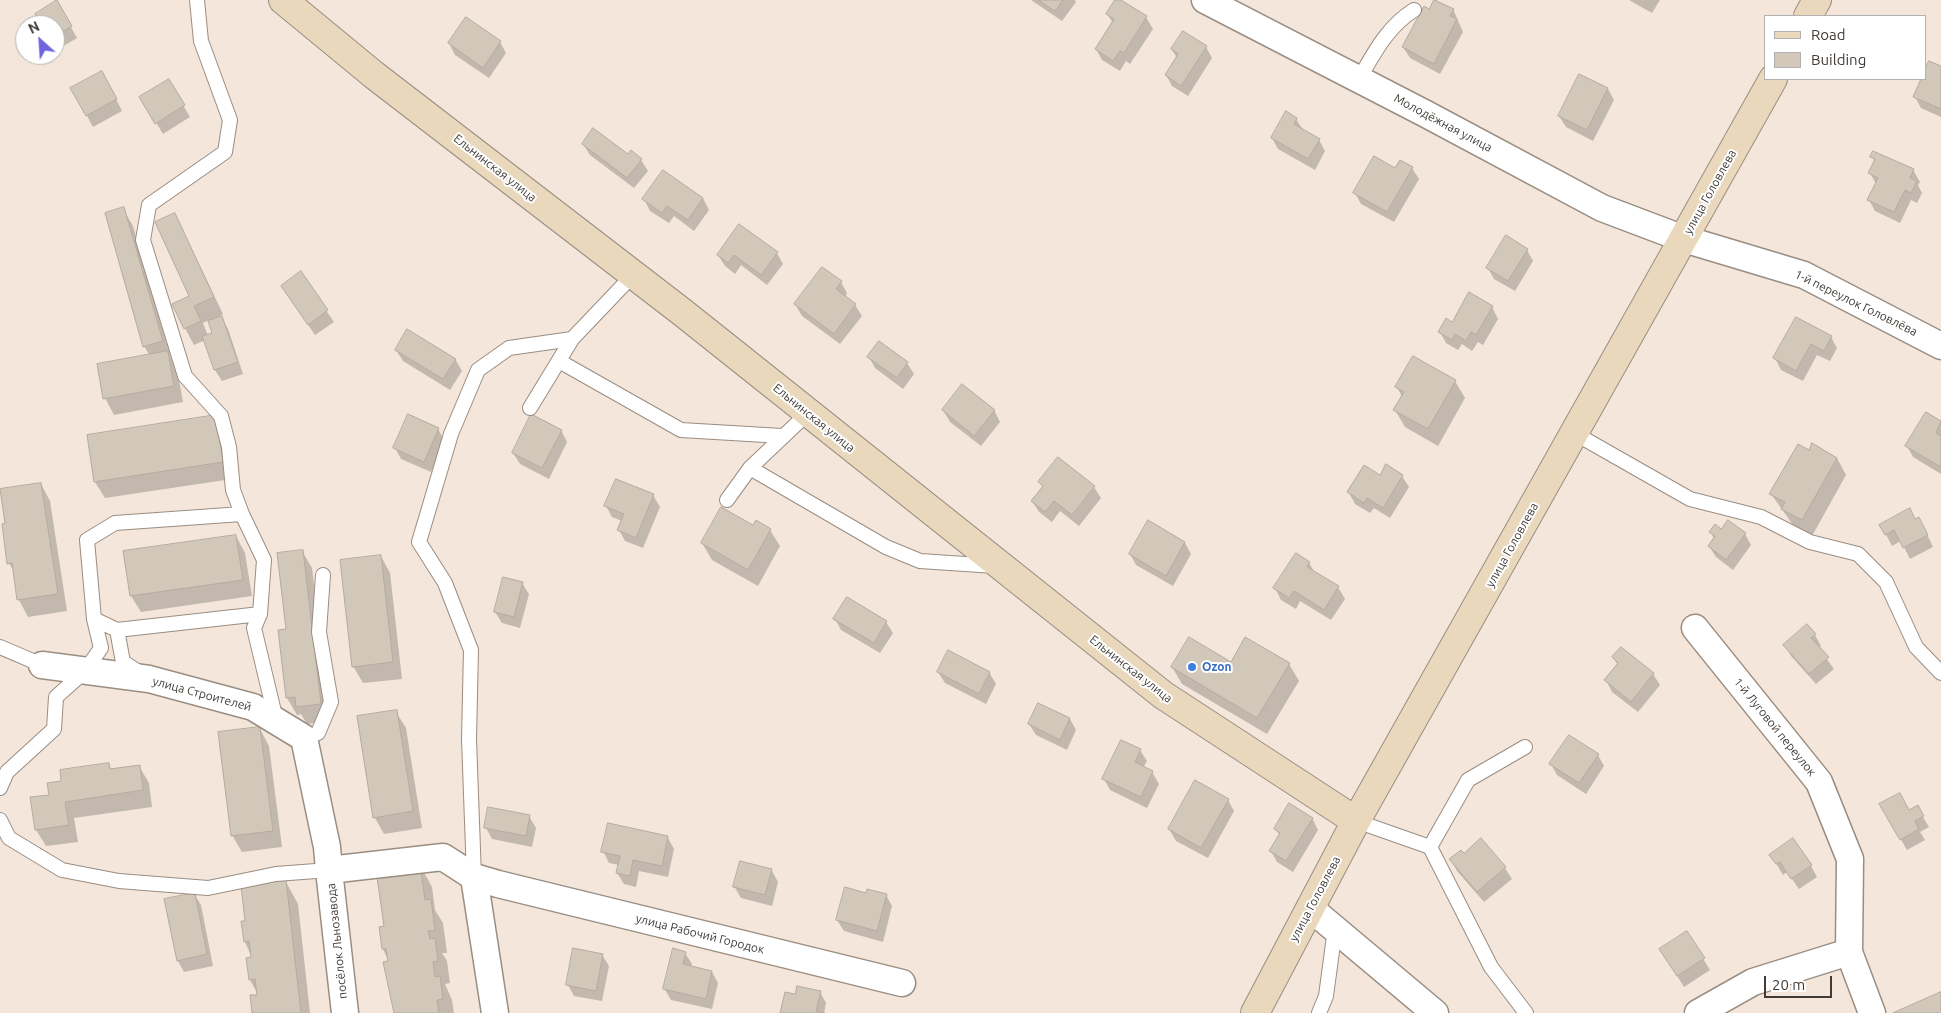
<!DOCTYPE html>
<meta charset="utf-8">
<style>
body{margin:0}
#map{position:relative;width:1941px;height:1013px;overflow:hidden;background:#f4e6da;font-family:Ubuntu,sans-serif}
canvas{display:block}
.legend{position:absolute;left:1764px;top:15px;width:162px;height:65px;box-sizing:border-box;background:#fff;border:1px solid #b3b1af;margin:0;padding:6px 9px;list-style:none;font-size:15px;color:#403b36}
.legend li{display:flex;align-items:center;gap:10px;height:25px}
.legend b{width:25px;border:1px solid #b3b1af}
.north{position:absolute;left:15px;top:15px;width:50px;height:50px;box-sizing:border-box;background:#fff;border:1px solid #b3b1af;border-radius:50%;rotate:334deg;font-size:14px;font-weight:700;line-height:20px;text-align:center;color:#403b36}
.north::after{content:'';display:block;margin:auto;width:18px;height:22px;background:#6f64de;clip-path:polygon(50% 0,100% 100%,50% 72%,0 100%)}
.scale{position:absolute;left:1764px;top:976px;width:68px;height:22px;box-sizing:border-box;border:2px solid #403b36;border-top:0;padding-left:6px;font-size:15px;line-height:18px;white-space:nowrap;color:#403b36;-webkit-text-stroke:4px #fff;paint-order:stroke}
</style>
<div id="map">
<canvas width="1941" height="1013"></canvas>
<ul class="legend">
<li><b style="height:6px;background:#ead8bd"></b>Road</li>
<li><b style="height:14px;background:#d2c8ba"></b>Building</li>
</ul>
<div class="north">N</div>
<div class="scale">20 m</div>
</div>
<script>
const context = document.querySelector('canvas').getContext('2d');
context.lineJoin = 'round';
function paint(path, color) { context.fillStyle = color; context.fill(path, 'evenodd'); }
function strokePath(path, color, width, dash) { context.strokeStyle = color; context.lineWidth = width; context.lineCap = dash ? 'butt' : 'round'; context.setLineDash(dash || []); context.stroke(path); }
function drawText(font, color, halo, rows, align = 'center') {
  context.font = font + ' Ubuntu,sans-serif'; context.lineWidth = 4; context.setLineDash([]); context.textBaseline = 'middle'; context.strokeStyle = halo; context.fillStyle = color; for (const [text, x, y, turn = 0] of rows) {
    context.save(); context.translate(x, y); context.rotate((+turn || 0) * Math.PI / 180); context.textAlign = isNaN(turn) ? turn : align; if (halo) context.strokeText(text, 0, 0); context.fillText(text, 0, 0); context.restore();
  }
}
paint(new Path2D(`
 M1031,0h44l1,2 -14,19z
 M1116,0l30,17 7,12 -23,35 -4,-3 -6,10 -18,-11 -6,-11 17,-26 -6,-9z
 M1436,0l17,9 10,23 -23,42 -30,-16 -7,-11z
 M1629,0h31l-8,13z
 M57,2l20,36 -20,12 -2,-25h-12z
 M500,42l6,11 -17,25 -34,-23 -6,-12z
 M1206,47l6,11 -24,38 -16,-10 -6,-11 11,-17 -5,-8z
 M1930,63l11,4v50l-20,-9 -6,-11 8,-18h2z
 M1580,75l28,14 6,11 -21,41 -27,-14 -7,-11z
 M168,80l22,37 -27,17 -22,-37z
 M108,83l14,28 -29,16 -21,-39z
 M1296,119l7,11 16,10 6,11 -10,19 -37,-21 -6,-11z
 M583,144l58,16 7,11 -14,17 -44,-33z
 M1872,156l41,14 7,12 -2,3 4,8 -5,10 -6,-3 -11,23 -25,-12 -6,-11 7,-16 -6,-11 5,-11z
 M1412,168l7,11 -25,43 -33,-18 -6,-11 40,-23z
 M703,198l6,12 -15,21 -20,-15 -5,7 -19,-12 -6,-12z
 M123,209l10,17 38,132 6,11 6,33 -69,13 -9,-17 45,-42 -6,-10z
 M175,214l48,100 -12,7 11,-3 6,11 15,45 -21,7 -7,-11 -10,-30 -11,5 -9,-17 6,-31zM209,320l5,14 -6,2 -5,-13z
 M1527,250l6,11 -18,30 -21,-12 -6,-11z
 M777,253l6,11 -16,21 -26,-20 -6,9 -10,-8 -7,-11z
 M300,273l34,49 -19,13 -33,-48z
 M841,282l6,11 -2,4 10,8 7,11 -22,28 -38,-28 -7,-12z
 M1492,307l6,12 -15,26 -5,-3 -6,9 -10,-7 -4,6 -12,-7 -6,-11 12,-9z
 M1797,319l34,18 6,11 -7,13 -13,-6 -14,26 -22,-11 -6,-12z
 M396,350l59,9 7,12 -12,19 -47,-29z
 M869,357l38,6 7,11 -11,15 -28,-21z
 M1455,381l10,17 -27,48 -33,-19 -10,-17 7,-13 -5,-10z
 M943,410h51l6,12 -19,24 -31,-24z
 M1926,414l15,8v52l-28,-17 -6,-11z
 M216,417l16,62 -127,19 -10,-16z
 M438,429l7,12 -14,31 -30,-13 -6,-11z
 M561,430l6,12 -18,37 -29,-15 -7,-11z
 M1809,451l28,7 9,17 -34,61 -19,-11 -22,-31z
 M1058,459l36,28 7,11 -22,28 -19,-15 -8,11 -13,-10 -7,-11 11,-14 -3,-5z
 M1386,466l16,10 7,11 -19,31 -16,-10 -4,5 -15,-9 -6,-11 31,-17z
 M41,484l9,17 17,110 -39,6 -9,-17 -4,-26 -6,-11 -3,-39z
 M653,495l7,12 -17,41 -18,-7 -6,-11 3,-9 -10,-4 -6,-11z
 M1915,520l10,10 8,17 -23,12 -9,-18 -9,5 -11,-21z
 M753,527l17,3 10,16 -22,40 -46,-26 -10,-17z
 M1721,531l24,3 6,11 -18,25 -17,-13 -7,-11 5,-7 -3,-7z
 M236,536l9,17 7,43 -111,16 -10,-16z
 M1185,543l6,11 -18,32 -37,-21 -6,-11z
 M302,551l10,17 18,153 -23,3 -6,-10 -4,1 -10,-17v-67z
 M381,556l9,17 12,106 -39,4 -10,-17z
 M1309,563l6,10 23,14 7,12 -14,21 -31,-19 -4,8 -15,-9 -6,-12z
 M522,583l7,11 -9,34 -18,-5 -7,-11z
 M835,619l51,3 7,11 -13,20 -39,-23z
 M1815,635l6,11 -2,2 15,21 -18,15 -25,-28 -6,-11z
 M1621,648l32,26 7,11 -22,27 -26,-20 -6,-12 12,-15 -5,-7z
 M1231,664h58l10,17 -32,53 -85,-50 -10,-17z
 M938,672h51l7,12 -10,20 -41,-21z
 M1039,705l31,14 6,11 -9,20 -31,-15 -7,-11z
 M396,712l10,16 16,100 -38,6 -9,-16z
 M260,729l9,17 13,101 -40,5 -10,-17z
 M1140,750l7,11 -4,7 9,4 7,12 -12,24 -37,-18 -6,-11z
 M1598,755l6,11 -18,28 -29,-19 -6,-11z
 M108,764l4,6 27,-4 10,17 3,24 -78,11 4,24 -32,4 -10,-16 14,-34 13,-14z
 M1228,800l6,11 -26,47 -32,-17 -7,-12z
 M1881,805l28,7 8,-5 12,20 -9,5 5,8 -18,10z
 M529,816l7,12 -4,19 -40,-8 -6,-11z
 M1312,818l6,12 -25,42 -16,-10 -6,-11 9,-15 -4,-7z
 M668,838l6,11 -6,28 -29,-6 -3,16 -12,-3 -7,-11 2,-8 -10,-2 -6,-12z
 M1481,840l24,28 7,11 -28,23 -27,-31 -6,-11 12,-5z
 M1771,855l40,11 6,11 -18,12 -12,-17 -4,3z
 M420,865l12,22 3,23 8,13 4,30h-5l5,8 3,22 -5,1 7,16 2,13h-59l-3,-21 -4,-8 -3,-21 4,-1 -6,-13 3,-22z
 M772,871l6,11 -6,24 -31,-8 -7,-12z
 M286,882l12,22 12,109h-57l6,-17 -9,-16 2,-22 -7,-16 2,-20z
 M194,894l7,11 12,61 -29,6 -6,-11z
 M867,894l19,1 6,11 -9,36 -39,-11 -7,-11z
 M1687,932l23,38 -26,17 -17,-27z
 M685,953l7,11 -1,3 21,5 6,11 -6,26 -41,-9 -7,-12z
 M602,955l7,11 -7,35 -28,-5 -6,-11z
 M820,992l6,11 -2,10h-42l14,-17z`), '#0003');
const building = new Path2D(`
 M57,0l15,26 -17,10v-11h-14l-6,-11z
 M1039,0h24l-8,11z
 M1115,0h6l26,16 -23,37 -4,-2 -7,10 -18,-12 19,-30 -8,-5z
 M1434,0l20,9 -4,7 7,3 -23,45 -32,-17 22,-41 5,3z
 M466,17l35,24 -18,27 -35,-25z
 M1183,31l24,15 -26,40 -16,-11 13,-21 -7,-5z
 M1929,61l12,5v43l-28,-12 8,-18h4v-9z
 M102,71l15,28 -31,17 -16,-28z
 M1579,74l29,14 -21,42 -29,-14z
 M169,79l16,26 -30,19 -16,-27z
 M1286,111l11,7 -3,6 26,15 -12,20 -37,-21z
 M593,128l35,26 3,-4 11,9 -15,19 -45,-34z
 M1873,151l41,18 -4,9 7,3 -6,12 -6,-3 -11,22 -27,-12 11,-22 -10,-5 7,-14 -5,-2z
 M1374,156l21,12 5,-8 13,7 -26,45 -34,-19z
 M663,170l40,28 -15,22 -21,-14 -5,7 -20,-14z
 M124,207l39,134 -20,6 -38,-134z
 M175,213l39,84 -20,9 7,15 -17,8 -12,-25 17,-8 -34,-74z
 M739,224l39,28 -17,23 -27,-20 -6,8 -11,-8z
 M1506,235l22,14 -20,32 -22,-13z
 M822,267l20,14 -6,8 20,15 -22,30 -40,-30z
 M301,271l27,39 -20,15 -27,-39z
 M1469,292l24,14 -17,29 -5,-3 -5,9 -11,-7 -3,6 -14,-8 8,-14 6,4z
 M222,316l16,46 -24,8 -12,-34 10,-3 -4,-12z
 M1796,317l36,19 -8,15 -13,-7 -15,27 -23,-13z
 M407,329l49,30 -13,20 -48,-29z
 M879,341l29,21 -11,16 -30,-21z
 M168,351l6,35 -71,13 -6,-35z
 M1413,356l43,24 -28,49 -35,-19 11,-18 -9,-5z
 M962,384l33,26 -21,26 -32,-26z
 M1926,412l15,9 -5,12 5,3v31l-36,-21z
 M408,414l31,14 -15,34 -31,-14z
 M531,414l31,16 -20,38 -30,-15z
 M216,415l7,47 -129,20 -7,-47z
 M1812,443l25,15 -35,62 -21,-11 4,-7 -16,-8 29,-50 11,6z
 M1058,457l37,29 -23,29 -18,-14 -9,11 -14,-11 12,-15 -5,-4z
 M1386,464l17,11 -20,33 -16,-10 -3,5 -17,-11 17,-27 16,10z
 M616,479l38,15 -18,44 -19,-8 7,-16 -20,-8z
 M41,483l17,111 -41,6 -5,-37 -5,1 -5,-40 3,-1 -5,-34z
 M721,507l32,18 3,-5 15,9 -23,41 -47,-27z
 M1910,508l5,11 4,-2 9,18 -25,13 -9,-18 -9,5 -6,-10z
 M1148,520l37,22 -19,34 -37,-22z
 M1728,520l18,13 -20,27 -18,-14 7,-10 -6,-4 6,-8 6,5z
 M236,535l7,45 -113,16 -7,-45z
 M303,550l18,154 -25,3 -1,-10 -9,1 -8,-68 8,-1 -9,-76z
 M1296,553l14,9 -3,5 32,19 -15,24 -30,-19 -5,7 -16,-10z
 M381,555l12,107 -41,5 -12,-107z
 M503,577l20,5 -9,35 -20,-5z
 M847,597l40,24 -13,22 -41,-24z
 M1807,624l9,10 -5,4 18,19 -20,17 -26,-29z
 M1189,637l42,25 14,-25 45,26 -33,55 -86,-51z
 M1621,647l33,26 -23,29 -27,-22 14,-17 -6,-6z
 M948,650l42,22 -11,22 -42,-22z
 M1038,703l32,15 -10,22 -32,-16z
 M397,710l16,101 -40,7 -16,-102z
 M260,727l13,104 -42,5 -13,-104z
 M1569,735l30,19 -20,29 -30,-19z
 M1121,740l20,9 -6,13 18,9 -12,26 -39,-18z
 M109,763l1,6 30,-4 3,25 -78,12 4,23 -34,5 -5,-33 19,-2 -2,-12 14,-2 -1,-11z
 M1195,780l34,19 -28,49 -33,-19z
 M1900,793l9,17 9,-5 6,11 -9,5 4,8 -19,11 -21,-36z
 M1289,803l24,15 -27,43 -17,-10 11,-18 -6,-4z
 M488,807l42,8 -4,21 -42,-8z
 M608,823l60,13 -6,30 -29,-6 -3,16 -14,-3 4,-17 -19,-4z
 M1481,838l25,29 -29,25 -28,-33 12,-9 3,3z
 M1793,838l19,27 -21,14 -11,-17 -4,2 -7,-9z
 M740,861l32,8 -7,26 -32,-8z
 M420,864l5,36 6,-1 4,32h-7l2,8 5,-1 3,23 -5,1 2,15 5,-1 3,23 -6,1 2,13h-45l-11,-51 5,-1 -2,-12h-4l-3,-22 5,-1 -8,-56z
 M286,880l15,133h-49l-2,-18h7l-2,-16 -6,1 -3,-22 5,-1 -2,-16 -5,1 -3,-21h4l-4,-35z
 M845,887l21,6 1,-4 20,5 -10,37 -41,-11z
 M195,893l12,61 -30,7 -13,-62z
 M1687,931l18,27 -28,18 -18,-27z
 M573,948l30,6 -7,37 -30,-6z
 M673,948l13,4 -3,12 29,7 -6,28 -43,-10z
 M797,986l24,5 -5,20 9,2h-45l5,-21 10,2z
 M1941,992v21h-48z`);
paint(building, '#d2c8ba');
strokePath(building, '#b5aa9d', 1);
const service = new Path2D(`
 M197,0l4,41 29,79 -5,32 -76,53 -6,35 42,136 36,40 8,31 4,43 9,24
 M1359,79c15,-26 29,-53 55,-69
 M559,361l122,69 101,6
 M530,408l42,-69
 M1574,433l116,66 71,18 49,25 48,12 28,28 30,65 25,26
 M750,468l136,79 34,14 75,5
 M727,500l23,-32 58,-55
 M260,614l-6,14 22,92
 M117,630l6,32 14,9
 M0,647l42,18
 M304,738l14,-5 13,-31 -12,-70 4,-57
 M1525,747l-57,33 -38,67 61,120 35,46
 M0,788l7,-16 47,-43 2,-32 29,-26 16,-23 -7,-29 -7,-79 28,-17 127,-9 22,46 -4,54 -143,16 -23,-11
 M0,820l9,18 53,32 57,11 89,7 68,-14 53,-4
 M1356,821l74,26
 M474,877l-5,-138 2,-89 -26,-67 -26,-41 32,-108 27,-64 31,-22 63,-9 61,-64
 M1319,1013l7,-17 9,-67`);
const minor = new Path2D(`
 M1205,0l221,114 176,94 82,31 120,36 137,71
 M1695,628l124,154 31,77 -1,93 23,61
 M42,665l107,14 104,28 51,31 23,109 2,23 114,-13 31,20 24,7 404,99
 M329,870l16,143
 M474,877l21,136
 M1310,908l125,105
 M1698,1013l55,-31 96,-30`);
const secondary = new Path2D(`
 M283,0l91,75 308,237 481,383 193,126
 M1808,16l9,-16
 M1255,1013l101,-192 417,-742`);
strokePath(service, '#9a8d82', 16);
strokePath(minor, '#9a8d82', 29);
strokePath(secondary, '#9a8d82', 30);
strokePath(service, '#fff', 14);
strokePath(minor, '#fff', 26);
strokePath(secondary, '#ead8bd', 28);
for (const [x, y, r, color] of [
 [1192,667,5,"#3f7fe0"]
]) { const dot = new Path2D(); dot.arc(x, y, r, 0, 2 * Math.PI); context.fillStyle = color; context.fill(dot); strokePath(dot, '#fff', 2); }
drawText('12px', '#403b36', '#fff', [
 ["Молодёжная улица",1443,123,28],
 ["Ельнинская улица",495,168,38],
 ["улица Головлева",1710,192,-61],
 ["1-й переулок Головлёва",1856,303,26],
 ["Ельнинская улица",814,418,39],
 ["улица Головлева",1512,545,-61],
 ["Ельнинская улица",1131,669,38],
 ["улица Строителей",202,694,15],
 ["1-й Луговой переулок",1775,727,51],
 ["улица Головлева",1315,899,-62],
 ["улица Рабочий Городок",700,934,14],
 ["посёлок Льнозавода",337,941,-96]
]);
drawText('bold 12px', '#366cbe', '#fff', [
 ["Ozon",1202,667]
], 'left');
</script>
